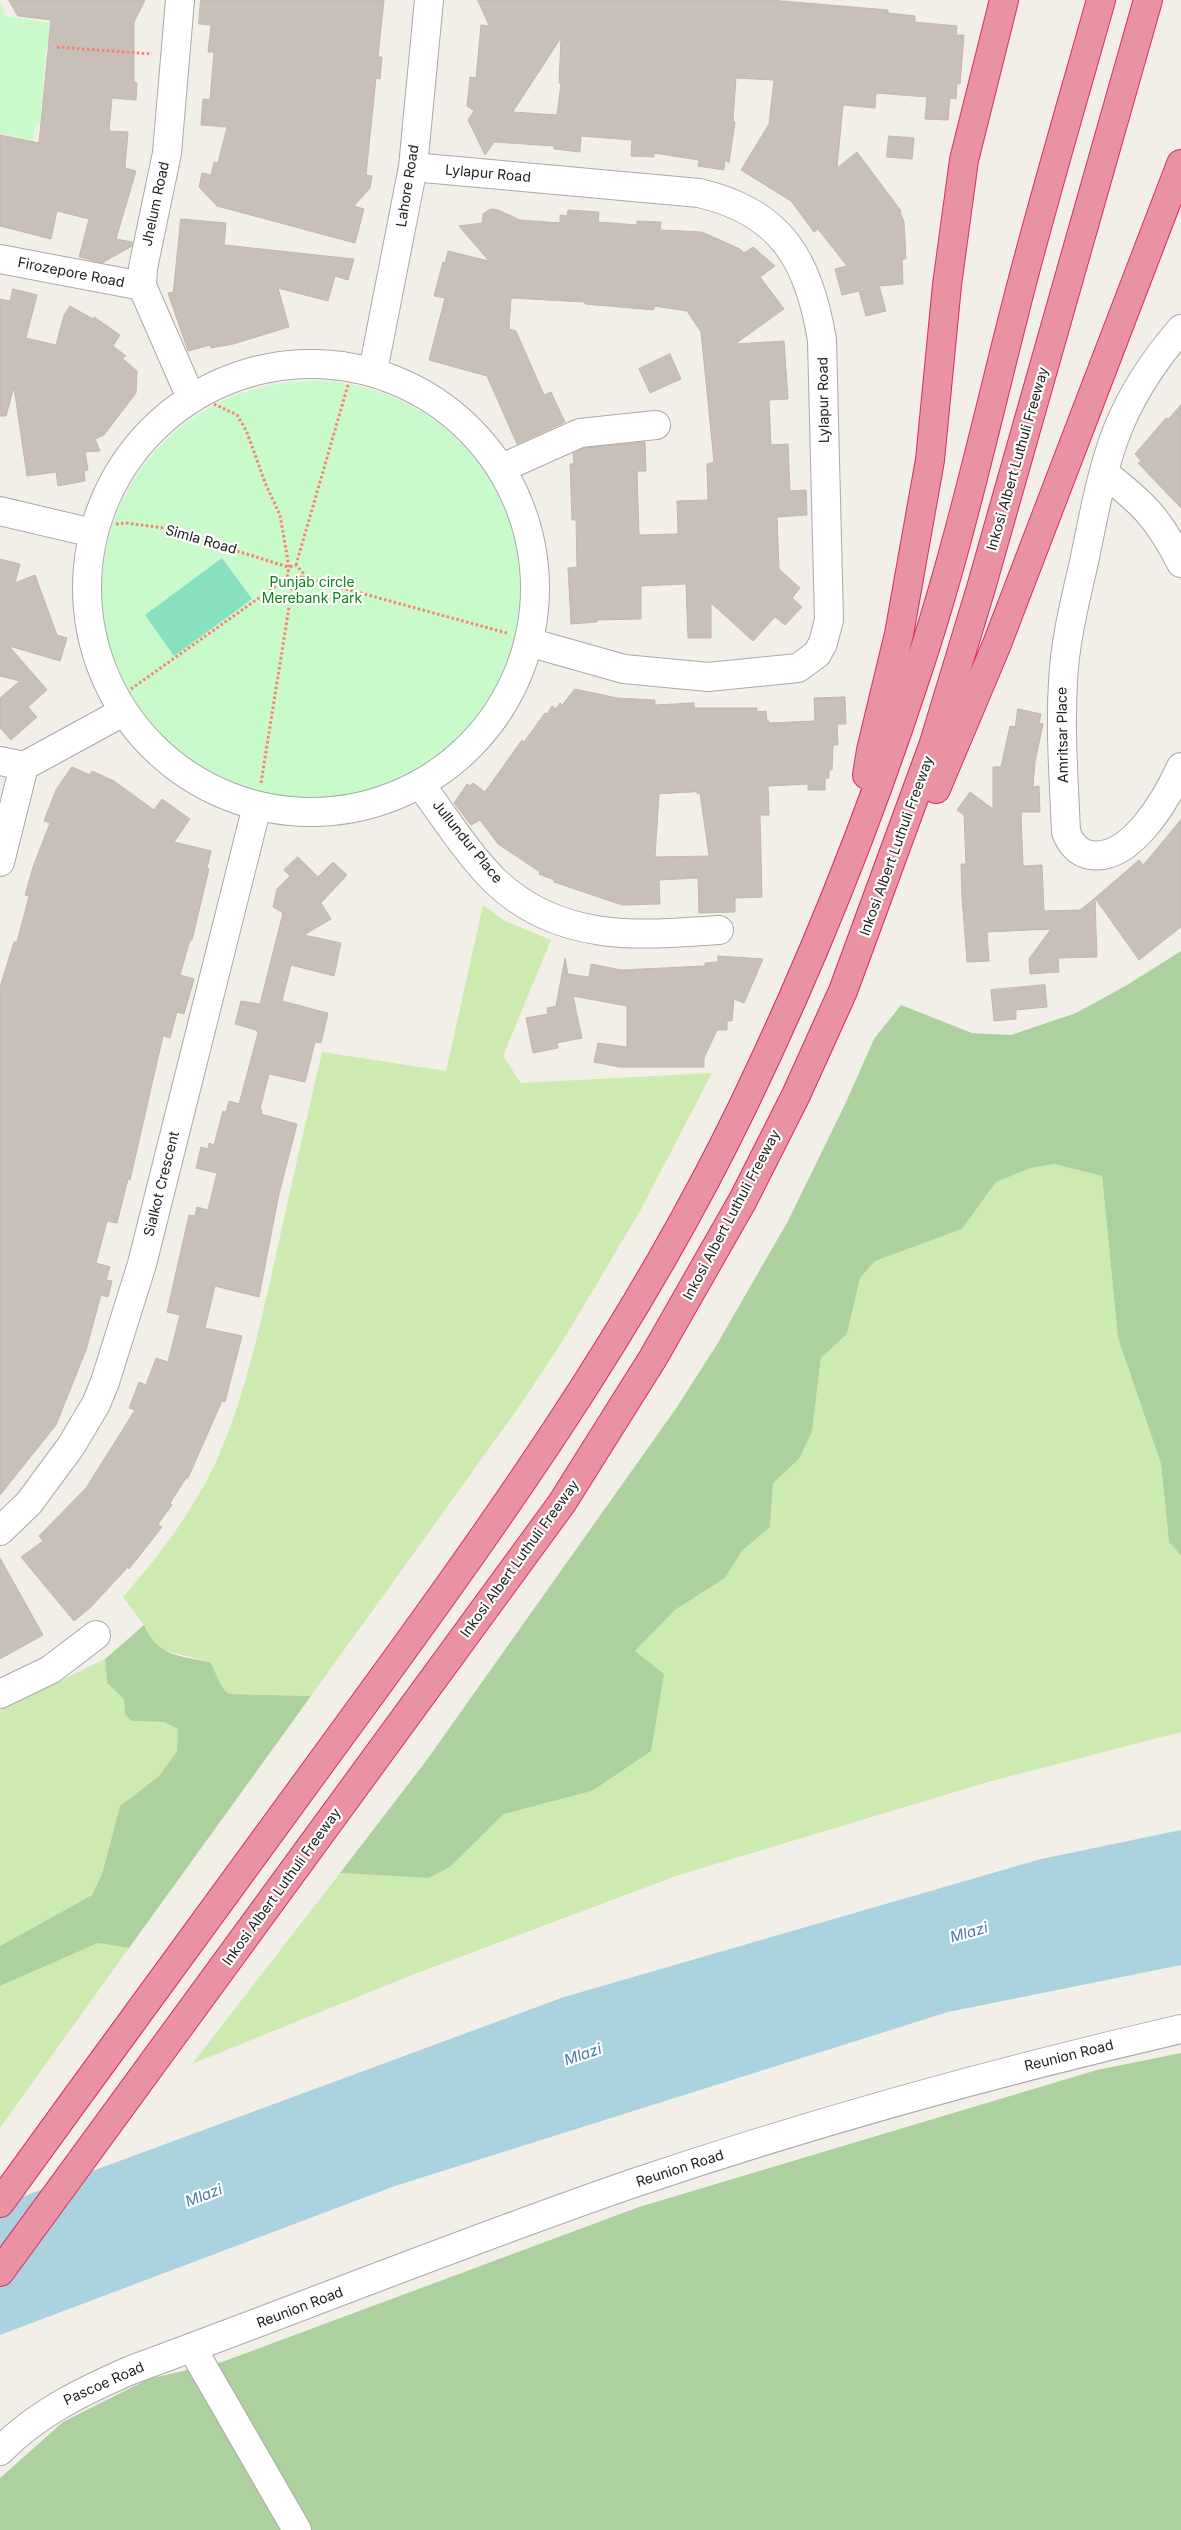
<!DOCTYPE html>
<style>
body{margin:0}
canvas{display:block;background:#f2efe9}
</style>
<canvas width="1181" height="2530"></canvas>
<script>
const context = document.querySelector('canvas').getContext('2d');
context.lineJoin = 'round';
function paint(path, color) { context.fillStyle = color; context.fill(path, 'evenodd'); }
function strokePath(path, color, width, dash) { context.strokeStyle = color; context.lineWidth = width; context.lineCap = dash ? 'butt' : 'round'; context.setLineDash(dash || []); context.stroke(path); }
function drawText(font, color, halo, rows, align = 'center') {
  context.font = font + ' Inter,sans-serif'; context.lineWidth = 4.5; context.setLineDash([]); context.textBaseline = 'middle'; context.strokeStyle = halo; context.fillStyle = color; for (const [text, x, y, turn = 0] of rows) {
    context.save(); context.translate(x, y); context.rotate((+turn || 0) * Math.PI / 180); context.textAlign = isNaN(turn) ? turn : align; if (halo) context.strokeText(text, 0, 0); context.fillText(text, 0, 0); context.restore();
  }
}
paint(new Path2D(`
 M483,905l22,16 46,19 -48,116 18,27 191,-10 -72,138 -76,128 -45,68 -208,289 -82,-2c-11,-9 -12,-21 -19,-32l-47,-12 -13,-10 -6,-15 -21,-28c36,-41 68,-83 92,-133 28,-61 42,-126 57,-191 16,-74 33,-148 50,-221l124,19z
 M1054,1164l48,12 16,162 43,126 8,78 12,14v176l-193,50 -309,93 -272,102 -215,87 148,-191 89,5 21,-11 54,-53 88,-23 42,-140 41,-41 50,-32 17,-27 28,-24 3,-44 26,-24 13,-27 9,-74 26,-24 13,-57 15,-16 87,-32 34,-47 35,-14z
 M105,1659l2,24 17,16 1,15 6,7 33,1 14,7 -1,22 -18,25 -39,30 -18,68 -10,21 -92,51v-236z
 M98,1943l31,5 -129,180v-142z`), '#cdebb0');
paint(new Path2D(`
 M1181,951v605l-12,-14 -8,-78 -43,-126 -16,-162 -48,-12 -23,4 -35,14 -34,47 -87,32 -15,17 -13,56 -26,24 -9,74 -13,27 -26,24 -3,44 -28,24 -17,27 -50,32 -40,41 29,23 -13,77 -59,40 -88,23 -54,53 -21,11 -89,-5 86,-112 251,-354 39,-61 72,-125 59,-121 27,-61 27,-34 71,28 39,2 65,-22 51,-28z
 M144,1625c13,31 35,31 66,37 7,11 8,23 19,32l82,2 -182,252 -31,-5 -98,43v-40l92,-51 10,-21 18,-68 39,-30 18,-25 1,-22 -14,-7 -33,-1 -6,-7 -1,-15 -17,-16 -2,-24z
 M1181,2053v477h-1181v-52l63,-56 85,-43 74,-17 417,-155 458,-137z`), '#add19e');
paint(new Path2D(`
 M0,4h2l3,12 53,8v25l-12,-1 -6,76 -4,-1 -3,18 -33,-8z
 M102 591a210 210 0 1 1 420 0a210 210 0 1 1-420 0Z`), '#c8facc');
paint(new Path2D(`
 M222,558l30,41 -78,57 -29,-41z`), '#88e0be');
paint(new Path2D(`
 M1181,1830v135l-233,47 -553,174 -395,149v-130l564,-208 477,-138z`), '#aad3df');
const building = new Path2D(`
 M9,0h136l-11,22v60l3,1 -1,17 -24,-2 -3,33 19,1 -3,36 11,3 -20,68 16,3v4l-30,17 -23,-6 10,-38 -32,-8 -6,28 -51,-13v-91l39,8 12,-123 -33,-4z
 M201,0h183l-6,57h4l-2,22 -4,-1 -10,97 6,1 -2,12 -16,18 10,3 -9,34 -138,-37 -18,-19 3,-14 9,2 3,-13 4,1 9,-36 -26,-2 2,-26 7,1 4,-48h-6l3,-27 -12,-1z
 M478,0h292l118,10v3l27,3v6l42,4 -1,9h8l-4,49 -3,-1 -1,16 -6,-1 -2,22 -23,-1 2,-22 -51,-4 -1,15 -32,-3 -6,63 20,-16 44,59 -1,1 4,10 2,37h-4l1,25 -24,2 7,25 -20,5 -7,-25 -17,4 -7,-26 12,-3 -29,-37 -4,3 -23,-31 -50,-31 28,-46 5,-44 -38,-2 -3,43 2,1 -6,41 -4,-3 -1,10 -26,-4 1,-6 -45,-7v4l-23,-1 1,-16 -51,-4 -1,16 -26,-3v-3l-60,-4 -9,13 -17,-35 6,-9 -7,-5 3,-29 6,1 5,-53 8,1zM561,38l-2,45h2l-4,32 -44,-3z
 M889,136l25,2 -2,21 -25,-2z
 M491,209l7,1 22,10 40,3v-8l7,1 1,-6 31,2 -1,10 39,3v-4l24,1 -1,8 42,2 38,17 4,4 9,-6 22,19 -15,11 24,32 -49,35 49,-3 4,58 -19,1 2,45 17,-1 2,47 16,-1 1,25 -30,2 2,52 21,19 -8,10 10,9 -17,18 -10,-8 -22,24 -42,-38v35h-23l-2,-54 -45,2v33l-44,1v2l-26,2 -3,-56 9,-1 -1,-47h-4l-2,-56h4l-1,-11 11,-5 61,-6 1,29h-9l2,64 39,-1 -1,-33 31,-1 -1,-36 7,-2 -13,-130 -14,-21 -33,-5v4l-69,-6v-2l-74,-4 -2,31 7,2 28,64 7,-3 14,30 -48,22 -30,-68 -58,-16 16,-62 -11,-2 9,-34 2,1 3,-12 41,10 -30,-35 23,-3 1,-9z
 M181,219l45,4 -2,22 130,14 -6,21 -13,-4 -7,25 -50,-13 11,39 -56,17 -22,4 -1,-3 -22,6 -20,-58 5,-1z
 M13,289l24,6 -11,43 30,7 8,-30 6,-9 23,13 1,-2 26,18 -7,11 13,10 -4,2 15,13 -1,22 -32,42 -9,4 5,12 -15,1 3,18 -4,1 1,10 -27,5 -2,-14 -29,4 -13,-89 -8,29h-6v-117l10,2z
 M670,354l11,25 -31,14 -11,-24z
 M1181,405v103l-43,-45 3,-2 -6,-7 31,-36 2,1z
 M0,559l20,5 -5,19 20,-8 22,60 10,3 -7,23 -51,-15 38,44 -19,17 9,10 -26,23 -11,-12v-30l20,-17 -20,-5z
 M575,689l42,9 38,2v5l39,-2v5h63v4l9,-1 1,10h2v2l46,-2 -1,-23 31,-1 1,27h-9l1,21h-5l-1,25h-3v8h-4v12h-17v-6l-40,2 1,29h-9l2,82 -27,1v14l-36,1 -1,-35 -39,2 1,24 -38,1 -68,-23v-2l-15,-6 1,-2 -42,-28 -18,-24 -9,5 -17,-22 13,-19 3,2 3,-3 12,9 37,-52 2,2 21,-29 2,1 5,-8 4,3 4,-6 2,2zM697,792v2l3,-1 9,63 -54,1 4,-63z
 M1018,709l23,5 -2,9 4,1 -8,38 -2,25 6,-1 1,26h-19l2,54 19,-1 2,46 36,-1 15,-12 2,59 -39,1 1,14 -29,2 -1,-15 22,-30 -64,3 2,29 -22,1 -5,-65 -1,-33h5l-2,-49 -7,-5 13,-18 23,17v-42h8l9,-41 5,1z
 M72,767l18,8 2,-4 22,10 40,29 8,-11 28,20 -16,23 37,9 -4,17 2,1 -17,71h-2l-10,35 14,4 -10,35 -7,-2 -7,26 -7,-2 -33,144 -2,-1 -11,44 -10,-2 -11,42 14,4 -4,13 6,1 -4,16 -7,-2 -15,55 -30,75 -56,70v-508l14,-45h3l12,-46 -4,-1 8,-28 17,-44 -6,-2 12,-31z
 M1181,820v107l-42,33 -44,-62 44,-38 4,5z
 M298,857l20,20 15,-15 14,13 -26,28 10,16 -27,16 37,8 -7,33 -43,-11 -9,36 46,12 -7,30 -6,-1 -10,40 -36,-8 -9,35 2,1 -1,4 36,10 -18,70 -20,103 -44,-11 -10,42 37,8 -17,66 -3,-1 -34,77h-2l-16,25 2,2 -14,19 4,3 -33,42 -1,-2 -38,41 -16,13 -53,-64 22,-16 -4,-5 47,-48 49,-78 -6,-2 10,-26 7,3 10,-27 12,4 12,-47 -13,-3 22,-97 6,1 2,-9 11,3 9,-37 -21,-5 5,-21 7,2 1,-6 5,2 9,-34 3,1 3,-11 10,3 19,-71 -2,-3 -21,-6 6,-23 19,3 23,-91 -10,-6 4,-18 13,-13 -6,-6z
 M718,956l45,3 -19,44 -10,-4 -2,22h-5v9h-10l-13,28v9h-85l-25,-5 4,-19 29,4v-41l-54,-10 9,42 -25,5 1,5 -25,5 -7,-35 22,-4 -1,-6 9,-2 9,-48 3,16 21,3 2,-13 30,6 84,-4v-3l13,-1z
 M1045,985l2,22 -31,3v9l-22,2 -3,-31z
 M0,1558l43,77 -43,24z`);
paint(building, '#c7bfb8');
strokePath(building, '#c4b6ab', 1);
const minor = new Path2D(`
 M180,0l-13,153 -24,115 -1,18 49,112
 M413,167l286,26c83,19 110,68 123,147l7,280 -6,23 -6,11 -19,14 -90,9 -84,-8 -96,-27
 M0,259l142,27
 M1181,329c-26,30 -49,64 -64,102 -16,41 -24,88 -33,131 -9,39 -19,79 -21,119 -3,51 1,101 3,151 4,11 12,21 24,23 41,7 77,-57 91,-88
 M87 588a224 224 0 1 1 448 0a224 224 0 1 1-448 0Z
 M373,371l40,-204 16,-167
 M502,468l78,-35 76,-8
 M1104,473c39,30 55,46 77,90
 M0,511l93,22
 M0,761l24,5
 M420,784c24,32 47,69 75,97 64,61 142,55 224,49
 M0,862l24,-96 99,-54
 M0,1531l29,-28 42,-57 25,-42 9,-22 37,-118 115,-458
 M0,1694l50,-24 46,-35
 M192,2348l105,182
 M0,2451c37,-38 83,-60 131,-81 167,-61 332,-128 500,-186 180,-61 364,-112 550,-155`);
const highway = new Path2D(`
 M867,775l4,-25 28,-116 31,-174 17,-175 17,-125 40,-160
 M936,789l61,-145 184,-480
 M0,2203c115,-159 231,-317 347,-476 146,-200 288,-397 396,-621 67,-139 125,-283 173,-430 41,-122 69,-249 101,-374 26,-102 56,-202 84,-302
 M0,2272l562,-769 91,-145 90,-158 53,-105 47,-104 90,-245 48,-158 167,-588`);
strokePath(minor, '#a9a9a9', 30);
strokePath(highway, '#dc2a67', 30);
strokePath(new Path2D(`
 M57,47l95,7
 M214,404l23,11 9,15 20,55 14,30 9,52 -2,11 6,4 7,-2 3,-7 -7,-8 -7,2
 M116,524l10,-1 38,5 124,39
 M296,565l54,-187
 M302,577l205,56
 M131,689l156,-111
 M261,783l32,-201`), '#fa8072', 3, [2.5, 2.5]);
strokePath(minor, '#fff', 28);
strokePath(highway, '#e892a2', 28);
drawText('14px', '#222', '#fff', [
 ["Lylapur Road",488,174,5],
 ["Lahore Road",408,186,-81],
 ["Jhelum Road",156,204,-78],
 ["Firozepore Road",71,273,11],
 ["Lylapur Road",824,400,-91],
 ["Inkosi Albert Luthuli Freeway",1018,459,-74],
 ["Simla Road",201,540,16],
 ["Amritsar Place",1063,735,-91],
 ["Jullundur Place",467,842,51],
 ["Inkosi Albert Luthuli Freeway",897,846,-70],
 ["Sialkot Crescent",162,1184,-76],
 ["Inkosi Albert Luthuli Freeway",732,1215,-62],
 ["Inkosi Albert Luthuli Freeway",520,1559,-54],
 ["Inkosi Albert Luthuli Freeway",282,1887,-54],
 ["Reunion Road",1069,2056,-14],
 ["Reunion Road",680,2169,-18],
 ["Reunion Road",300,2308,-21],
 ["Pascoe Road",104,2384,-24]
]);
drawText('14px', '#0c8416', '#fff', [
 ["Punjab circle",312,583],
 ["Merebank Park",312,599]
]);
drawText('italic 15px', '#4a7aab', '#fff', [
 ["Mlazi",969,1933,-16],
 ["Mlazi",583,2055,-19],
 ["Mlazi",204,2196,-21]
]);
</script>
